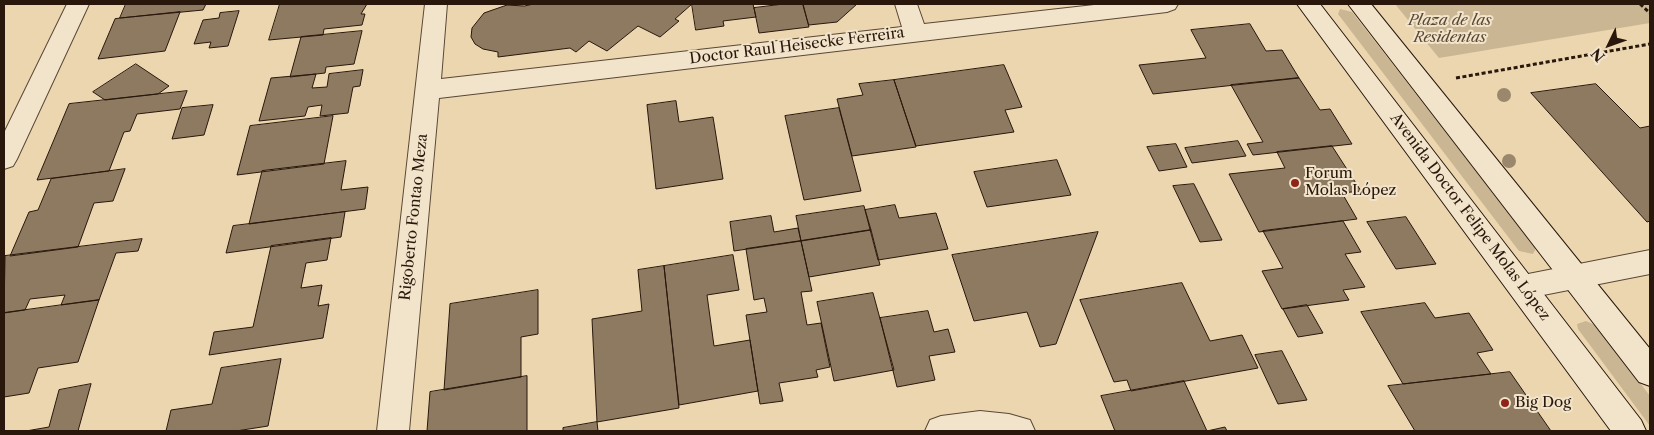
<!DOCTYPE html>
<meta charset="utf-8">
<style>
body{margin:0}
#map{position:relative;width:1654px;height:435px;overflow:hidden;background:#ebd6af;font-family:"Libre Caslon Text",serif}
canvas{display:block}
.frame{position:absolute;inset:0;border:5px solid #29170c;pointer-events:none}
.north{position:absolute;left:1584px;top:20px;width:50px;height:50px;-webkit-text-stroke:4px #f2e4cb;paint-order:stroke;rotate:228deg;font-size:14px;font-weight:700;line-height:20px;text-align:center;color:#29170c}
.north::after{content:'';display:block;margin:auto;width:18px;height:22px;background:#29170c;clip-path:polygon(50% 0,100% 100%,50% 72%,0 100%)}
</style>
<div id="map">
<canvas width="1654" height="435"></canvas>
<div class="frame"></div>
<div class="north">N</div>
</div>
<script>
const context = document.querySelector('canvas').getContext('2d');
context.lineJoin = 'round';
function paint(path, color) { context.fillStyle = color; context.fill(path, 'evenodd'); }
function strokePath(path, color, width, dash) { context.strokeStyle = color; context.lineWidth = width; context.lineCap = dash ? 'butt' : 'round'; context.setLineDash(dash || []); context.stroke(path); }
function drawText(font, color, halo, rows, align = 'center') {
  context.font = font + ' "Libre Caslon Text",serif'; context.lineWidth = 4; context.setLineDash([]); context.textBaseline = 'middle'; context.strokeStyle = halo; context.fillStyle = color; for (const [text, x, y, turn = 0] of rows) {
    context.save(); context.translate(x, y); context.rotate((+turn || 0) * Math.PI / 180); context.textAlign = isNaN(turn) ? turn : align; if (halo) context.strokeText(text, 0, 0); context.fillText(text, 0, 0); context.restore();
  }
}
paint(new Path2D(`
 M1395,4h255v19l-211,35z
 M1340,9l12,3 184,236 -3,6 -14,-3 -181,-237z
 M1586,321l11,5 53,70v30l-72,-97 -1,-5z`), '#cab693');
const building = new Path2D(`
 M126,4h80l-3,6 -83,8z
 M280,4h87l-6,10h4l-3,11 -38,4 -1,6 -54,5z
 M534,4h158l-17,15 4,2 -19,16 -22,-11 -31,25 -18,-10 -13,11 -6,-4 -72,9v-5l-15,-3 -8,-5 -4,-7 1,-9 12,-15 23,-8 17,1z
 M692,4h61l3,13 -33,4 1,5 -28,4z
 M784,4h19l6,23 -50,6 -5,-25z
 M803,4h54l-20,18 -28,3z
 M239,11l-11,35 -19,2 2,-6 -17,2 9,-24 16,-2 1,-5z
 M180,12l-15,39 -67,8 17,-40z
 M1250,24l16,27 16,-1 17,28 -146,16 -14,-29 67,-7 -15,-28z
 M362,31l-8,33 -28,3 -1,6 -35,4 11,-40z
 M136,64l33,22 -11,8 -53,6 -12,-8z
 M1004,65l18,42 -17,3 9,22 -98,14 -22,-66z
 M363,70l-3,16 -7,1 -5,26 -28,3 2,-11 -14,2 -3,9 -46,5 12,-43 45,-4 -4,14 15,-1 2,-13z
 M1299,78l21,32 10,-1 22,35 -99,11 -6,-11 16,-2 -32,-57z
 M894,80l22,67 -64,9 -15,-57 26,-4 -4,-11z
 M1596,84l44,44 10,-2v95l-3,1 -116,-129z
 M187,91l-7,18 -43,5 -7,17 -6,1 -15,39 -72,9 32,-76z
 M676,101l3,21 34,-5 10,62 -67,10 -9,-84z
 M213,105l-9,30 -32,4 10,-31z
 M839,108l22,83 -57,9 -19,-84z
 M333,116l-9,48 -87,11 13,-49z
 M1238,141l8,15 -54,7 -7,-15z
 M1176,144l11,23 -28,4 -12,-24z
 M1332,146l29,45 -19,2 15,26 -98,13 -30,-58 56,-6 -8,-16z
 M1057,160l14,35 -84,12 -13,-35z
 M346,161l-5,29 27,-3 -3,22 -116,15 13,-53z
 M125,169l-12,32 -19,2 -16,44 -68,9 19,-44 9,-2 13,-31z
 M1194,184l28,56 -22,2 -27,-56z
 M895,205l4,13 37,-5 12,36 -70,11 -13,-50z
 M864,206l7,24 -70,11 -5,-25z
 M345,212l-4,25 -115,16 7,-27z
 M771,216l3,16 24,-4 3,13 -67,10 -4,-29z
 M1406,217l30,47 -40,5 -29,-47z
 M1343,221l18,31 -16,2 20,33 -22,3 6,10 -67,9 -20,-38 21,-3 -20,-37z
 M871,230l9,35 -71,12 -8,-36z
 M1098,232l-42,112 -16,3 -13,-35 -53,9 -22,-66z
 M331,238l-4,22 -21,3 -5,25 21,-3 -4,21 11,-2 -6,34 -114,17 5,-23 39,-5 18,-81z
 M142,239l-4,12 -22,2 -17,47 -38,5 4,-10 -35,4 -5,11 -21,3 1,-57z
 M801,241l11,50 -11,1 6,33 14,-2 9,44 -14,3 2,7 -39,6 4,18 -23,3 -14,-89 21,-3 -3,-14 -10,2 -8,-51z
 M733,255l6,35 -32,5 7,51 36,-6 8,51 -79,14 -15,-139z
 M664,266l15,142 -82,14 -5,-103 50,-8 -4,-41z
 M1182,283l28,58 32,-6 16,33 -127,23 -4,-11 -13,2 -34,-82z
 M538,290v44l-17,3v40l-77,13 6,-86z
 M873,293l21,77 -60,11 -17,-79z
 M99,300l-21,62 -40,6 -9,25 -25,4v-84z
 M1425,303l10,15 34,-5 24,37 -16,3 14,21 -88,10 -42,-72z
 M1307,305l16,28 -25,4 -15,-28z
 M928,311l6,21 14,-3 7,23 -26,4 6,24 -38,7 -17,-69z
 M1282,351l25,49 -29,4 -23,-49z
 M281,359l-13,67 -32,5h-70l5,-21 41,-6 9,-36z
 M1510,372l41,59h-136l-27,-45z
 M527,376v55h-100l3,-39z
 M1184,381l23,50 18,-4 2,4h-112l-14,-35z
 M91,384l-13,47h-52l23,-4 10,-37z
 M597,422l1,9h-35v-3z`);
paint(building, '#8e7a61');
strokePath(building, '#29170c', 1);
const minor = new Path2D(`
 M67,4h22l-72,155 -4,7 -9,3v-36z
 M425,4h22l-6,75 461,-52 -7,-23h22l7,20 179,-20h75l-3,5 -8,3 -728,86 -30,333h-32z
 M1650,250v24l-127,25 -10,-3 -5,-9 5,-9 10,-3z
 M980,411l29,3 21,6 5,11h-110l5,-11 11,-4z`);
const secondary = new Path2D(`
 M1297,4h23l321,416 5,11h-35z
 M1348,4h23l279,345v37l-11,-4z`);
strokePath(minor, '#5a4735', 2);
strokePath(secondary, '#29170c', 2);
strokePath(new Path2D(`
 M1640,4l10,9
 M1456,78l194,-34`), '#29170c', 3, [4, 2.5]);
paint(minor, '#f2e4cb');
paint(secondary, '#f2e4cb');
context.fillStyle = '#9b876b';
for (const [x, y] of [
 [1504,95],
 [1509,161]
]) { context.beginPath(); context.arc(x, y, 7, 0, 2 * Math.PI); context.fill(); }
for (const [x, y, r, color] of [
 [1295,183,5,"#8f2418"],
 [1505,403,5,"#8f2418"]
]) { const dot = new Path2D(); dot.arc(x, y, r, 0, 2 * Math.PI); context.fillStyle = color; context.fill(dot); strokePath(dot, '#f2e4cb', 2); }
drawText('italic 15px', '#594734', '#f2e4cb', [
 ["Plaza de las",1450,21],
 ["Residentas",1450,38]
]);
drawText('15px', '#29170c', '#f2e4cb', [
 ["Doctor Raul Heisecke Ferreira",797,46,-7],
 ["Rigoberto Fontao Meza",414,217,-84],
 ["Avenida Doctor Felipe Molas López",1470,217,53]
]);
drawText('15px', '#29170c', '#f2e4cb', [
 ["Forum",1305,174],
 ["Molas López",1305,191],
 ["Big Dog",1515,403]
], 'left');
</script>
